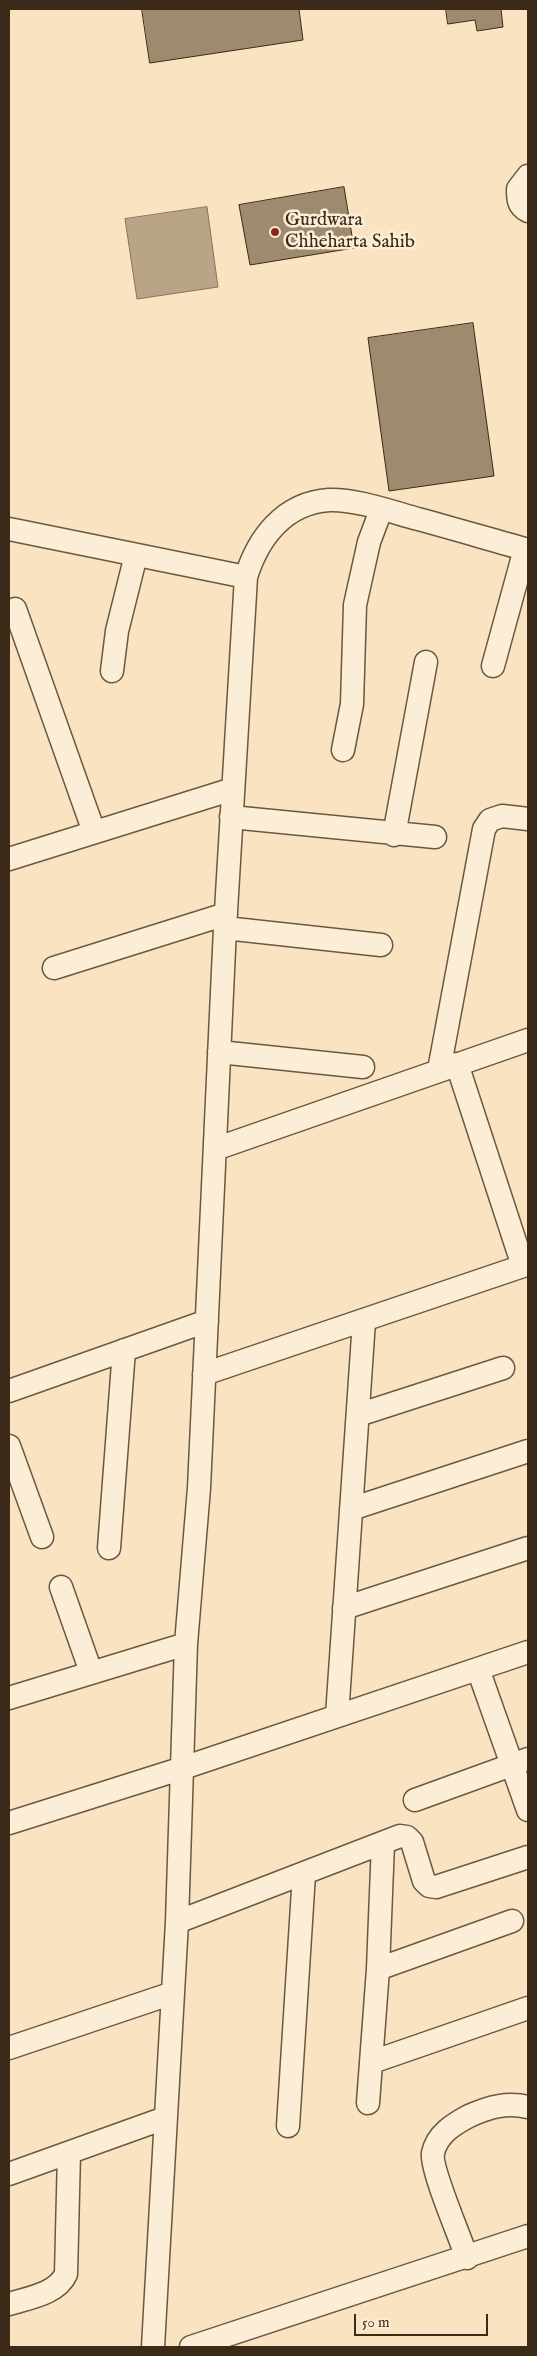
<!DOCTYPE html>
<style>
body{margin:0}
#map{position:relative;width:537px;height:2356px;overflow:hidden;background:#fae3c0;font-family:"IM FELL English",serif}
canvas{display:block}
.frame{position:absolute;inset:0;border:10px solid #3a2a17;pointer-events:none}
.scale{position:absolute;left:354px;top:2314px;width:134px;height:22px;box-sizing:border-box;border:2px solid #3a2a17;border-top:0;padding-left:6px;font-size:15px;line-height:18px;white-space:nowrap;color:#3a2a17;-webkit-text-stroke:4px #fcedd6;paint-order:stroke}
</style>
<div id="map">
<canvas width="537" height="2356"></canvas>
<div class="frame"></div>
<div class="scale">50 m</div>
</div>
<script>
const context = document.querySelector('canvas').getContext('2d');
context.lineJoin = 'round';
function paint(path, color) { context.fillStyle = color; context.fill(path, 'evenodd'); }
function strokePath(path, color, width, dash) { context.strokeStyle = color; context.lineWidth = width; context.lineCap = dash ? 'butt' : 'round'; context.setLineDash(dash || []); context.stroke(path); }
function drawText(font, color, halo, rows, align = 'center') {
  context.font = font + ' "IM FELL English",serif'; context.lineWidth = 5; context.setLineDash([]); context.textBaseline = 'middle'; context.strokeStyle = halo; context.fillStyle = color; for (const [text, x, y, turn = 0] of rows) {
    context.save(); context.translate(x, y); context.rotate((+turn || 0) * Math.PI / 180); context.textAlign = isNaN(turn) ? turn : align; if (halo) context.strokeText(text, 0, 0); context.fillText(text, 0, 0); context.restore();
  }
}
const water = new Path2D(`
 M207,207l11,80 -81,12 -12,-80z`);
paint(water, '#b9a487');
strokePath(water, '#86735a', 1);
const building = new Path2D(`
 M142,9h157l4,31 -153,23z
 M446,9h55l2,18 -26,4 -2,-11 -27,4z
 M344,187l10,61 -104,17 -11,-60z
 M473,323l21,153 -105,15 -21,-153z`);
paint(building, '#9e8a6f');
strokePath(building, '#3a2a17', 1);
const minor = new Path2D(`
 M528,176l-10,13c0,10 0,17 10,22
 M9,529l237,48
 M15,609l79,223
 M493,666l32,-117
 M112,671l5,-40 19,-76
 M343,750l9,-46 3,-99 14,-63 12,-32
 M231,817l204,20
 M394,835l32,-173
 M9,859l224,-70
 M225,928l156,17
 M54,968l172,-54
 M219,1052l144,15
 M439,1070l45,-241 6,-9 12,-4 26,3
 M215,1149l313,-109
 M204,1374l319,-108 -66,-202
 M9,1391l198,-70
 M358,1415l145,-47
 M9,1446l33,91
 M351,1509l177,-58
 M109,1548l15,-198
 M61,1587l30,85
 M344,1608l184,-60
 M478,1669l50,141
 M9,1698l177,-54
 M337,1716l27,-395
 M415,1800l113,-41
 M9,1823l174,-55 345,-116
 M177,1922l223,-86 7,1 5,5 12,39 5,5 7,1 92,-30
 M378,1969l134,-48
 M9,2048l164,-55
 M372,2062l156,-54
 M368,2103l10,-134 5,-126
 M288,2126l16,-252
 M9,2174l156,-56
 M467,2258c-6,-19 -37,-90 -34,-105 4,-19 21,-29 36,-37 20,-9 38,-14 59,-9
 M9,2304c19,-6 48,-10 57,-30l3,-121
 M153,2347l24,-425 9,-278 13,-156 26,-560 21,-351c12,-39 38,-74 83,-77 27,-1 63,12 89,19 37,10 74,21 110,31
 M191,2347l337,-111`);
strokePath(minor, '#6a5841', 25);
strokePath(minor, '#fcedd6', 22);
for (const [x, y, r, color] of [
 [275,232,5,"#8f2418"]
]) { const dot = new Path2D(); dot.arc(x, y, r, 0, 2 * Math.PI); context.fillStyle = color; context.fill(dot); strokePath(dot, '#fcedd6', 2); }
drawText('19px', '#3a2a17', '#fcedd6', [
 ["Gurdwara",285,221],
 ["Chheharta Sahib",285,243]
], 'left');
</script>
